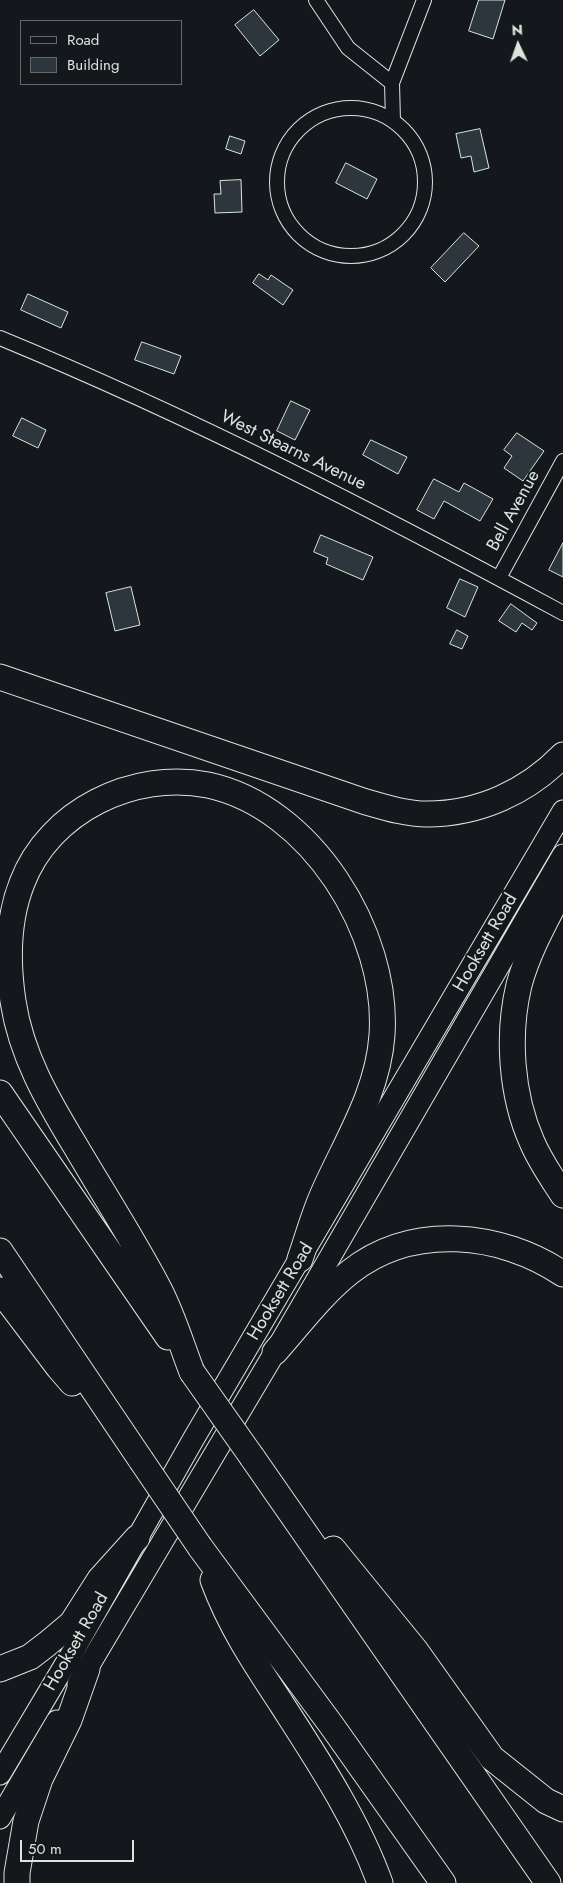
<!DOCTYPE html>
<style>
body{margin:0}
#map{position:relative;width:563px;height:1883px;overflow:hidden;background:#14181c;font-family:Jost,sans-serif}
canvas{display:block}
.legend{position:absolute;left:20px;top:20px;width:162px;height:65px;box-sizing:border-box;background:#14181c;border:1px solid #626a69;margin:0;padding:6px 9px;list-style:none;font-size:15px;color:#d8e6dc}
.legend li{display:flex;align-items:center;gap:10px;height:25px}
.legend b{width:25px;border:1px solid #626a69}
.north{position:absolute;left:493px;top:20px;width:50px;height:50px;-webkit-text-stroke:4px #14181c;paint-order:stroke;rotate:357deg;font-size:14px;font-weight:700;line-height:20px;text-align:center;color:#d8e6dc}
.north::after{content:'';display:block;margin:auto;width:18px;height:22px;background:#d8e6dc;clip-path:polygon(50% 0,100% 100%,50% 72%,0 100%)}
.scale{position:absolute;left:20px;top:1840px;width:114px;height:22px;box-sizing:border-box;border:2px solid #d8e6dc;border-top:0;padding-left:6px;font-size:15px;line-height:18px;white-space:nowrap;color:#d8e6dc;-webkit-text-stroke:4px #14181c;paint-order:stroke}
</style>
<div id="map">
<canvas width="563" height="1883"></canvas>
<ul class="legend">
<li><b style="height:6px;background:#14181c"></b>Road</li>
<li><b style="height:14px;background:#2c363c"></b>Building</li>
</ul>
<div class="north">N</div>
<div class="scale">50 m</div>
</div>
<script>
const context = document.querySelector('canvas').getContext('2d');
context.lineJoin = 'round';
function paint(path, color) { context.fillStyle = color; context.fill(path, 'evenodd'); }
function strokePath(path, color, width, dash) { context.strokeStyle = color; context.lineWidth = width; context.lineCap = dash ? 'butt' : 'round'; context.setLineDash(dash || []); context.stroke(path); }
function drawText(font, color, halo, rows, align = 'center') {
  context.font = font + ' Jost,sans-serif'; context.lineWidth = 4; context.setLineDash([]); context.textBaseline = 'middle'; context.strokeStyle = halo; context.fillStyle = color; for (const [text, x, y, turn = 0] of rows) {
    context.save(); context.translate(x, y); context.rotate((+turn || 0) * Math.PI / 180); context.textAlign = isNaN(turn) ? turn : align; if (halo) context.strokeText(text, 0, 0); context.fillText(text, 0, 0); context.restore();
  }
}
const building = new Path2D(`
 M479,0h26l-12,39 -24,-8z
 M254,10l25,30 -19,16 -25,-31z
 M480,129l9,39 -15,4 -3,-16 -10,2 -5,-24z
 M230,136l15,5 -4,13 -15,-5z
 M346,163l31,16 -10,20 -31,-16z
 M241,180l1,32 -27,1 -1,-19h7l-1,-13z
 M464,233l15,13 -34,36 -14,-14z
 M259,274l9,6 3,-5 22,15 -10,15 -30,-22z
 M28,294l40,18 -7,16 -40,-18z
 M142,342l39,14 -7,18 -39,-14z
 M291,401l19,9 -15,30 -18,-9z
 M22,418l24,12 -8,18 -25,-12z
 M517,433l27,18 -21,30 -19,-13 8,-12 -8,-6z
 M371,440l36,17 -9,17 -35,-19z
 M434,479l25,13 5,-9 29,16 -13,22 -36,-20 -10,18 -17,-9z
 M321,535l52,22 -10,23 -37,-16 2,-6 -14,-6z
 M563,543v34l-14,-7z
 M460,579l18,8 -13,30 -18,-9z
 M131,587l9,38 -25,6 -9,-38z
 M511,604l26,19 -5,7 -10,-7 -6,9 -17,-11z
 M457,630l11,6 -6,13 -12,-5z`);
paint(building, '#2c363c');
strokePath(building, '#d8e6dc', 1);
const street = new Path2D(`
 M316,0l32,48 44,35 1,38
 M392,83l32,-83
 M277 182a74 74 0 1 1 148 0a74 74 0 1 1-148 0Z
 M0,338c194,80 378,175 563,275
 M499,578l64,-117`);
const primary = new Path2D(`
 M78,1684l197,-332 288,-497
 M0,1774l75,-126 119,-210 369,-627
 M0,1818l57,-97`);
const highway = new Path2D(`
 M0,677l363,124c21,6 42,13 64,13 52,0 100,-22 136,-59
 M563,887c-16,31 -35,64 -44,98 -12,50 -8,110 13,157 8,19 20,36 31,53
 M0,1093l168,244
 M0,1251l141,209
 M0,1290l59,78 13,15
 M275,1352c24,-27 47,-58 75,-80 62,-49 151,-40 213,2
 M192,1372c-11,-28 -20,-60 -35,-87 -25,-47 -54,-92 -81,-138 -28,-46 -55,-92 -63,-146 -6,-40 -6,-80 9,-118 27,-72 112,-113 186,-98 103,22 181,148 174,250 -4,59 -37,108 -60,161 -9,21 -15,43 -22,63
 M252,1457l296,426
 M200,1547l132,179 111,157
 M333,1549l83,102 76,107 54,43 17,8
 M213,1580c17,46 41,82 68,123 36,56 76,116 99,180
 M0,1669l30,-12 17,-13 25,-21 28,-44 37,-41
 M17,1883v-10l9,-52 14,-42 29,-59 18,-51`);
strokePath(street, '#d8e6dc', 16);
strokePath(primary, '#d8e6dc', 23);
strokePath(highway, '#d8e6dc', 27);
strokePath(street, '#14181c', 14);
strokePath(primary, '#14181c', 21);
strokePath(highway, '#14181c', 25);
const highwayBridge = new Path2D(`
 M192,1372l60,85
 M141,1460l59,87`);
strokePath(highwayBridge, '#d8e6dc', 27, []);
strokePath(highwayBridge, '#14181c', 25);
drawText('18px', '#d8e6dc', '#14181c', [
 ["West Stearns Avenue",293,451,26],
 ["Bell Avenue",514,511,-61],
 ["Hooksett Road",486,943,-60],
 ["Hooksett Road",281,1292,-59],
 ["Hooksett Road",77,1642,-60]
]);
</script>
